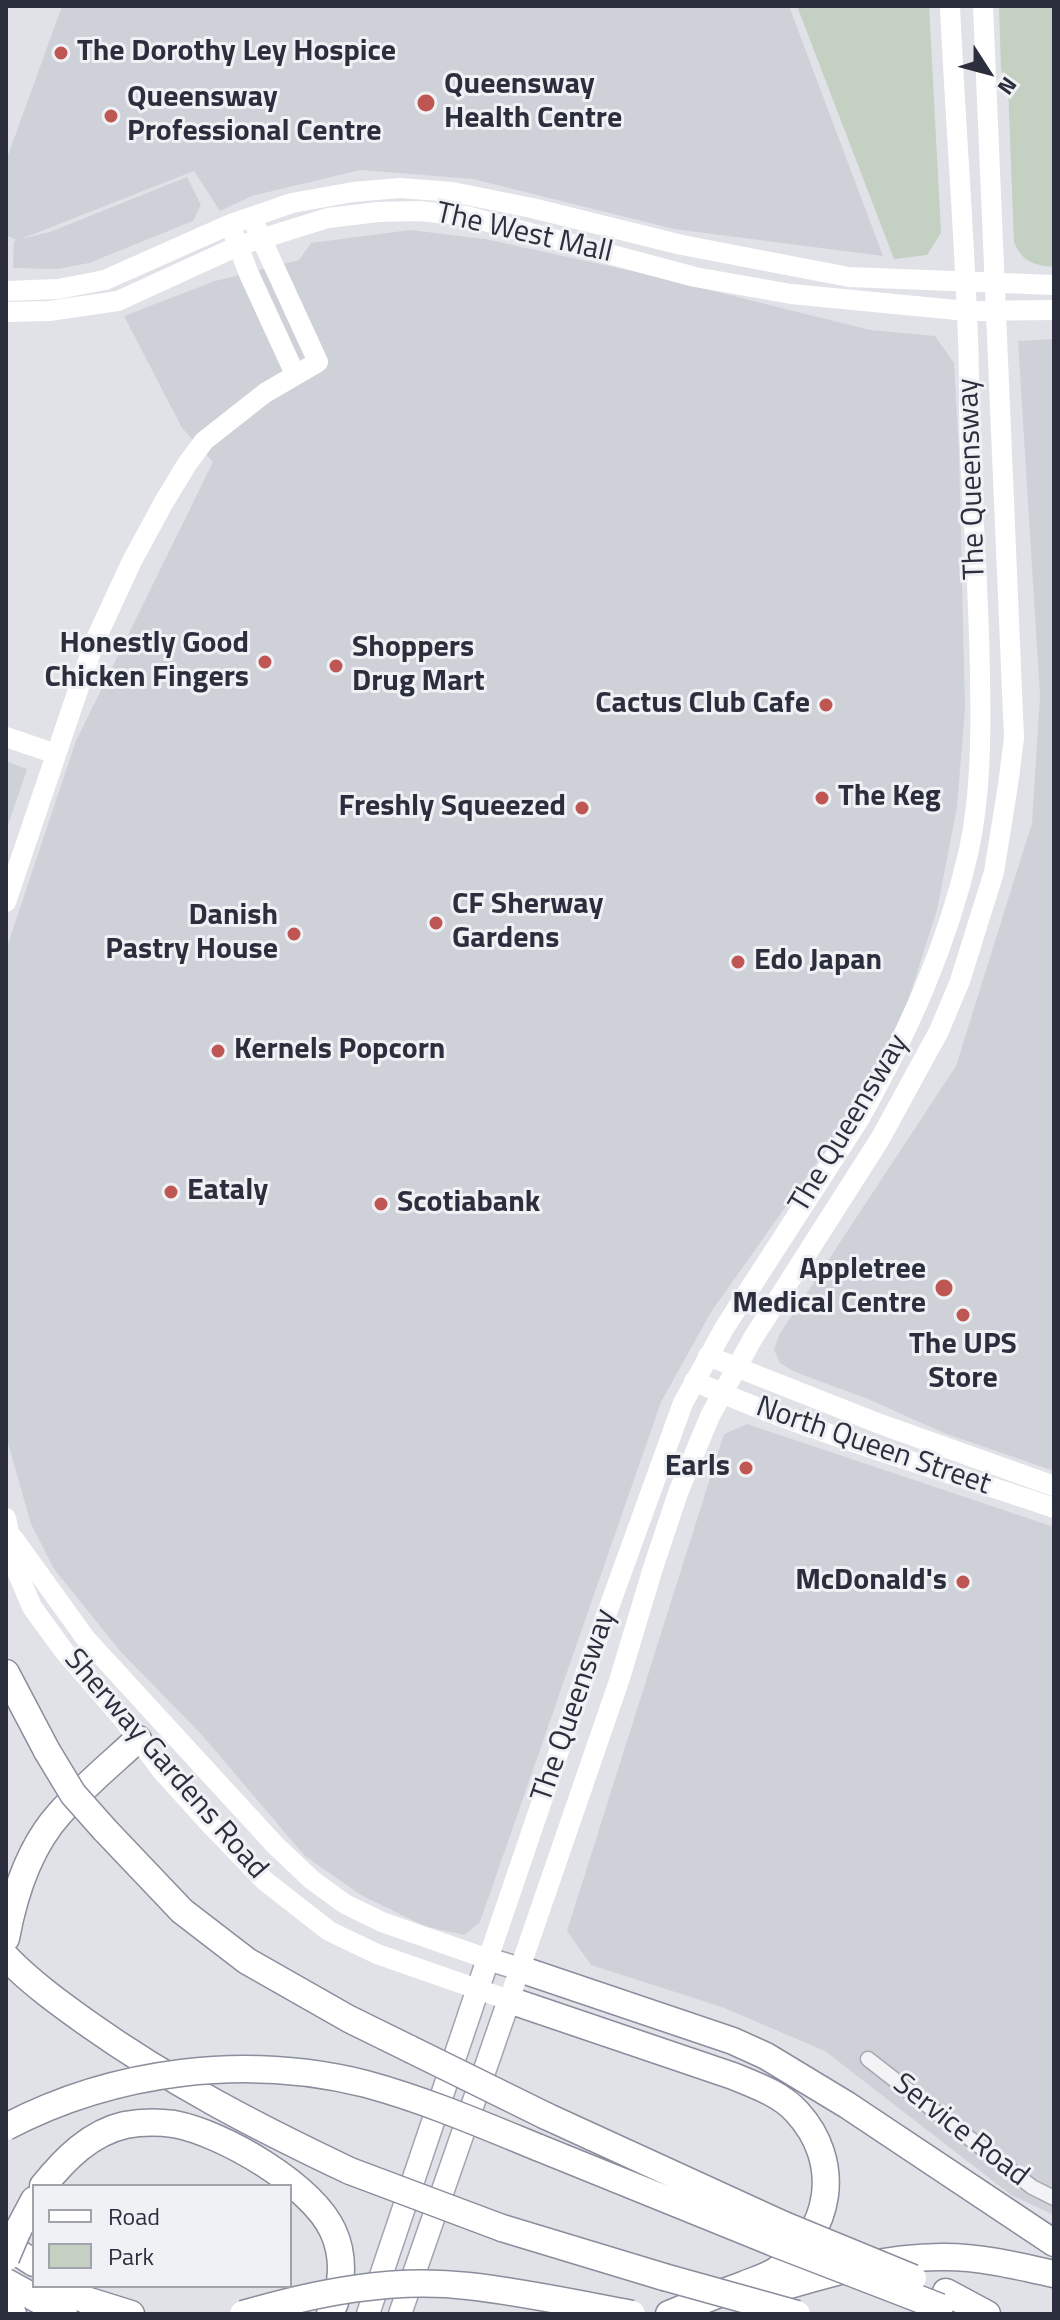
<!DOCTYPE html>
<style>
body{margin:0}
#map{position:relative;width:1060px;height:2320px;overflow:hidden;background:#e0e2e8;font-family:"Titillium Web",sans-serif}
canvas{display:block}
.frame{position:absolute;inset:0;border:8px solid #2b2e3d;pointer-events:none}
.legend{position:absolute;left:32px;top:2184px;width:260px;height:104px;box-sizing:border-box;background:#f0f1f5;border:2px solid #a1a3ab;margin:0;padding:10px 14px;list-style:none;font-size:24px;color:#2b2e3d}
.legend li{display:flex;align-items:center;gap:16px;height:40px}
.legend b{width:40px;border:2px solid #a1a3ab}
.north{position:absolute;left:948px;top:32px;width:80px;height:80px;-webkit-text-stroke:6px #f0f1f5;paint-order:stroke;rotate:126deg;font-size:22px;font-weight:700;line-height:32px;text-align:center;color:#2b2e3d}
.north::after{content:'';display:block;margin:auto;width:28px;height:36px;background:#2b2e3d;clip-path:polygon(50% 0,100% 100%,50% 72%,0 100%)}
</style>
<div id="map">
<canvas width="1060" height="2320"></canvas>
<div class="frame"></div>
<ul class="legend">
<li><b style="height:10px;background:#fff"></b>Road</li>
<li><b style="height:22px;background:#c3d0c2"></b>Park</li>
</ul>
<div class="north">N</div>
</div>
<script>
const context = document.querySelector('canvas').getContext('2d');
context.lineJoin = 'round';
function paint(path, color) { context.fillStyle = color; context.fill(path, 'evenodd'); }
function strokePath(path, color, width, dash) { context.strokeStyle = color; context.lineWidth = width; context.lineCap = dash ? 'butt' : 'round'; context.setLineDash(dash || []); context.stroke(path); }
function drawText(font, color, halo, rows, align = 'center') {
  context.font = font + ' "Titillium Web",sans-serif'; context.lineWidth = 6; context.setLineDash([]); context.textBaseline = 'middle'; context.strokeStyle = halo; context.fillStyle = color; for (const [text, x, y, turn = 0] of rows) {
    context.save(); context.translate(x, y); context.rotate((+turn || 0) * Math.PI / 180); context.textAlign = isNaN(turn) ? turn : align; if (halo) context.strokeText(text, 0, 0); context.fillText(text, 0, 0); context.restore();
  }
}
paint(new Path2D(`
 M62,6h727l94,250 -209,-27 -201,-50 -113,-9 -108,26 -32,15 -26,-40 -173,68 29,-7 137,-55 14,28 -8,16 -104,42 -32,6 -44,-1 1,-27 3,-1 -11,-5v-74z
 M410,230l75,9 156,34 229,57 65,6 19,27 5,90 6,255 -8,99 -20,103 -35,110 -57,103 -134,189 -50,90 -181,520 -16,13 -40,-9 -63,-31 -56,-39 -104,-122 -80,-82 -67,-83 -23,-45 -25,-88v-486l70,-209 137,-279 -31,-34 -58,-112 91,-35 84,-21 12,-17z
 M1054,339v1132l-110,-38 -76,-34 -73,-27 -15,-9 -6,-13 5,-15 177,-269 76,-243 8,-127 -22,-355z
 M6,761l21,8 -21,62z
 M747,1424l307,103v688l-43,-20 -186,-144 -103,-44 -131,-42 -24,-34 157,-497z`), '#cfd1d9');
paint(new Path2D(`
 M797,6h132l12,227 -14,22 -33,4z
 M999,6h55v261c-20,-2 -32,-5 -40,-25l-6,-156 -7,-16z`), '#c3d0c2');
const street = new Path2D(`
 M868,2059l164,128 22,11`);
const primary = new Path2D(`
 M368,2314l120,-355 32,10
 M400,2314l109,-314`);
const highway = new Path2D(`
 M6,1673l41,78
 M105,1830l77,81 65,50 102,58 61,30
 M6,1938c8,-43 24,-92 54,-125 24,-27 52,-50 78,-74
 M6,1957c24,25 53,46 81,66 83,59 172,105 263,148
 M520,1969l213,72 33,15 81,49 207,138
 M509,2000l224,76c22,9 48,18 64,36 46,50 35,120 -20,158 -10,7 -23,10 -34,15 -25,9 -49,19 -74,29
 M546,2116l238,109
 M537,2147l237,96
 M43,2186c22,-27 47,-53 82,-61 16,-3 33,-3 49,-1 49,9 138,61 159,107 12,26 10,57 -3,83
 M502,2228l162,49
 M17,2232l17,-32
 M6,2245l28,18
 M6,2282l58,32
 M54,2286l32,14 45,14
 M946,2292l41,22
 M752,2296c62,-18 127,-40 193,-39 37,0 73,9 109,17
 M6,2310l7,4`);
strokePath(street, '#a6a8b1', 17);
strokePath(primary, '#a1a5b2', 25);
strokePath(highway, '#8a8d9c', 29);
strokePath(street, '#f3f3f6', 14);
strokePath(new Path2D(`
 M234,235l15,39 46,100
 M6,291l52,-2 47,-9 126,-56 61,-21 61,-11 47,-4 52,4 80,16 150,37 167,32 205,8
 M6,312l43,-1 69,-10 120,-55 90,-28 50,-6 41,-1 47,5 229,61 96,17 176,17 87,-1
 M6,737l50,17
 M6,902l88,-259 38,-82 32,-59 23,-38 17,-23 61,-48 53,-31 -62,-135
 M708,1356l172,68 174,62
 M694,1381c116,52 240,86 360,127
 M6,1518l12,56 14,33 32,44 59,68 39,52 47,52 56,58 64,50 48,23 132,46 110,-319 34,-113 25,-75 32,-77 43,-78 127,-199 59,-108 21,-50 34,-109 14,-87 6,-47 -31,-732
 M14,1539l72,100 189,206 37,35 33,24 37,18 106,37 103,-302 92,-254 42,-76 135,-209c48,-86 87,-171 109,-268 12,-57 12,-116 11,-174 -1,-69 -5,-137 -9,-205 -3,-44 -1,-89 -3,-133 -4,-111 -13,-221 -18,-332`), '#fff', 20);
strokePath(primary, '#fff', 22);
strokePath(highway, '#fff', 26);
const highwayBridge = new Path2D(`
 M47,1751l26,43 32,36
 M410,2049l136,67
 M6,2127c109,-57 240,-73 360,-43 59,16 115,40 171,63
 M350,2171l152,57
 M784,2225l129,53
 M774,2243l166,64
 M6,2258l11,-26
 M664,2277l133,37
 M243,2314c72,-21 149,-37 225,-28 55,6 110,18 164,28`);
strokePath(highwayBridge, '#8a8d9c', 29, []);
strokePath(highwayBridge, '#fff', 26);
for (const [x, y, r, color] of [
 [61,53,8,"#be5754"],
 [426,103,10,"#be5754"],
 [111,116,8,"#be5754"],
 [265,662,8,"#be5754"],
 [336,666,8,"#be5754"],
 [826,705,8,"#be5754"],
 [822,798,8,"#be5754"],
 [582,808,8,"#be5754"],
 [436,923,8,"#be5754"],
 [294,934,8,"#be5754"],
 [738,962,8,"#be5754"],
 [218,1051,8,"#be5754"],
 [171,1192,8,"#be5754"],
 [381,1204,8,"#be5754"],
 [944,1288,10,"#be5754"],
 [963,1315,8,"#be5754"],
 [746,1468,8,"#be5754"],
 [963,1582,8,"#be5754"]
]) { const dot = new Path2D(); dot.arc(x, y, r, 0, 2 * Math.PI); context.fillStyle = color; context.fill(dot); strokePath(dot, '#f0f1f5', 3); }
drawText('bold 30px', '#2b2e3d', '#f0f1f5', [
 ["The Dorothy Ley Hospice",77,53],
 ["Queensway",444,86],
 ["Health Centre",444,120],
 ["Queensway",127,99],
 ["Professional Centre",127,133],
 ["Honestly Good",249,645,"right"],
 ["Chicken Fingers",249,679,"right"],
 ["Shoppers",352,649],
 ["Drug Mart",352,683],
 ["Cactus Club Cafe",810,705,"right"],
 ["The Keg",838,798],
 ["Freshly Squeezed",566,808,"right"],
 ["CF Sherway",452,906],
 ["Gardens",452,940],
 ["Danish",278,917,"right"],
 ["Pastry House",278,951,"right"],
 ["Edo Japan",754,962],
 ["Kernels Popcorn",234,1051],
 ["Eataly",187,1192],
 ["Scotiabank",397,1204],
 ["Appletree",926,1271,"right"],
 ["Medical Centre",926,1305,"right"],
 ["The UPS",963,1346,"center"],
 ["Store",963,1380,"center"],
 ["Earls",730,1468,"right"],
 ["McDonald's",947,1582,"right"]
], 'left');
drawText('30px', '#2b2e3d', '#f0f1f5', [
 ["The West Mall",524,234,13],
 ["The Queensway",973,479,-92],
 ["The Queensway",850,1124,-59],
 ["North Queen Street",873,1447,19],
 ["The Queensway",575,1706,-71],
 ["Sherway Gardens Road",165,1765,49],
 ["Service Road",960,2131,38]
]);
</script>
